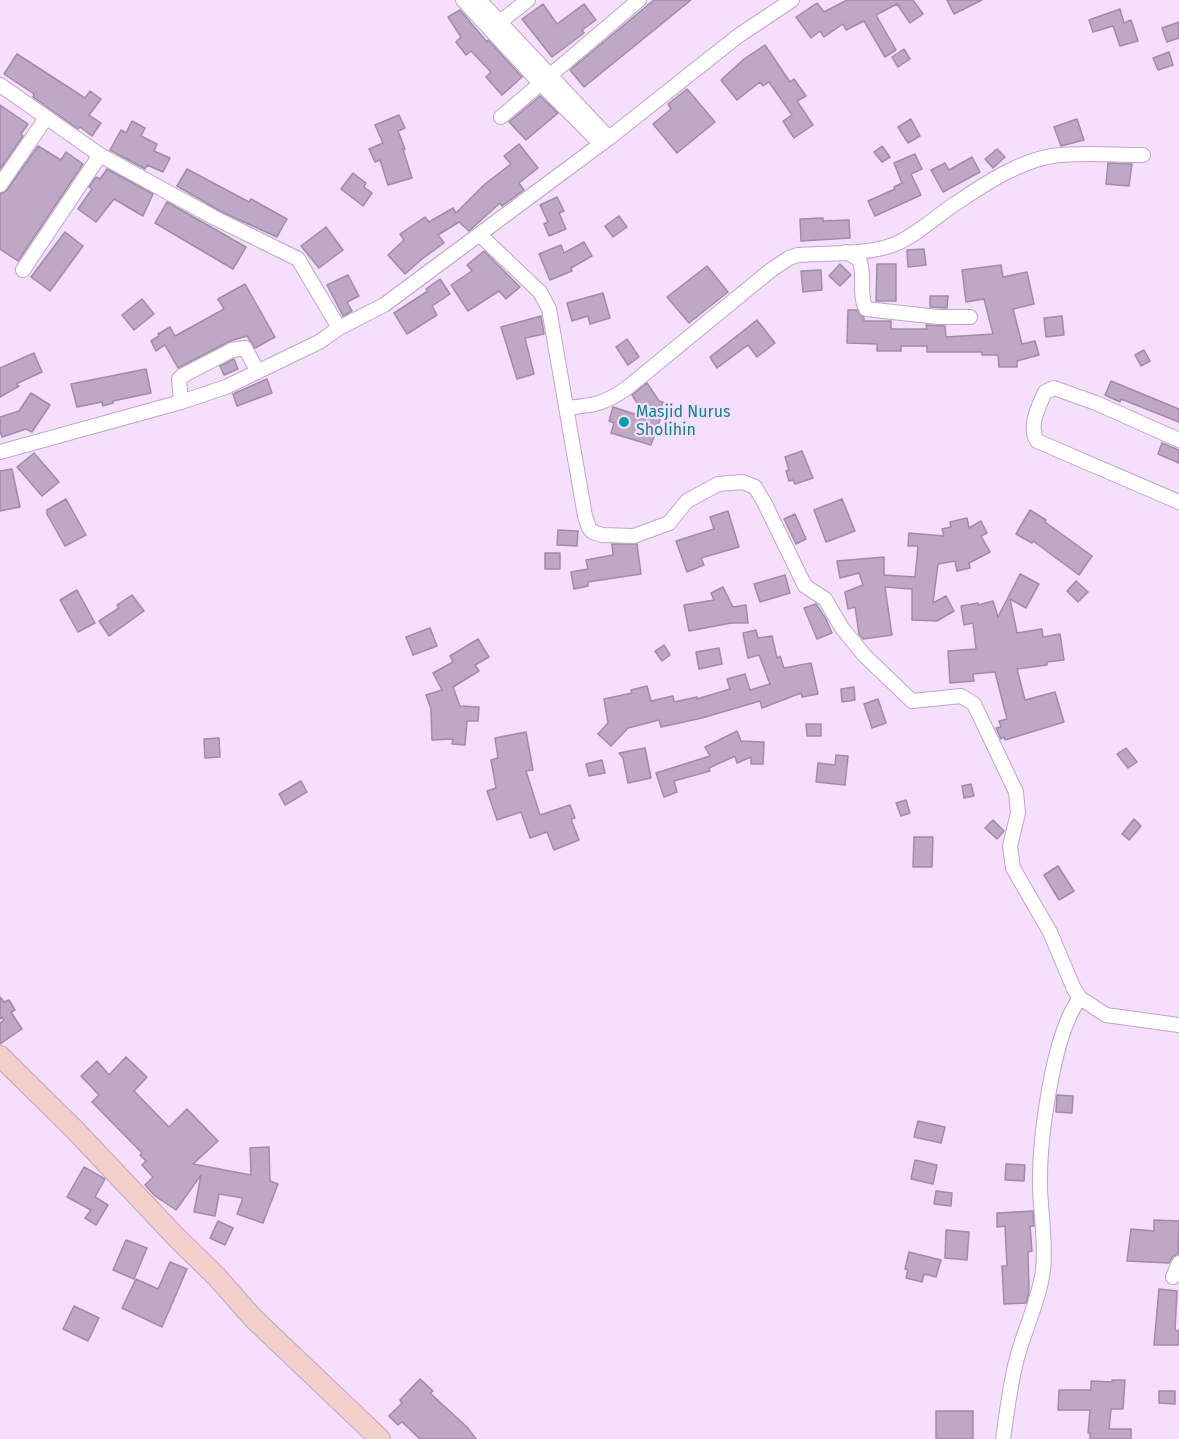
<!DOCTYPE html>
<style>
body{margin:0}
canvas{display:block;background:#f6defd}
</style>
<canvas width="1179" height="1439"></canvas>
<script>
const context = document.querySelector('canvas').getContext('2d');
context.lineJoin = 'round';
function paint(path, color) { context.fillStyle = color; context.fill(path, 'evenodd'); }
function strokePath(path, color, width, dash) { context.strokeStyle = color; context.lineWidth = width; context.lineCap = dash ? 'butt' : 'round'; context.setLineDash(dash || []); context.stroke(path); }
function drawText(font, color, halo, rows, align = 'center') {
  context.font = font + ' "Fira Sans",sans-serif'; context.lineWidth = 4.5; context.setLineDash([]); context.textBaseline = 'middle'; context.strokeStyle = halo; context.fillStyle = color; for (const [text, x, y, turn = 0] of rows) {
    context.save(); context.translate(x, y); context.rotate((+turn || 0) * Math.PI / 180); context.textAlign = isNaN(turn) ? turn : align; if (halo) context.strokeText(text, 0, 0); context.fillText(text, 0, 0); context.restore();
  }
}
const building = new Path2D(`
 M654,0h37l-107,87 -14,-17z
 M847,0h66l10,14 -13,9 -13,-19 -21,11 20,35 -11,7 -21,-36 -18,9 -3,-6 -19,13 -4,-6 -9,7 -15,-21 21,-14 7,9z
 M947,0h35l-28,14z
 M543,4l14,20 27,-20 12,16 -14,10 2,3 -32,24 -30,-38z
 M1120,9l4,14 7,-3 7,21 -18,5 -7,-20 -20,6 -4,-12z
 M460,10l27,32 1,-2 34,37 -20,18 -16,-18 5,-5 -20,-21 -5,4 -10,-13 5,-5 -13,-20z
 M1179,22v16l-12,4 -5,-14z
 M765,45l25,37 4,-3 12,17 -9,5 16,24 -19,13 -11,-17 9,-6 -23,-33 -6,4 -3,-4 -23,18 -16,-20 23,-21z
 M904,49l6,10 -12,8 -6,-10z
 M1169,52l4,13 -15,5 -5,-12z
 M17,54l68,44 5,-7 11,8 -12,16 12,8 -9,13 -12,-9 -2,2 -45,-32 1,-3 -30,-20z
 M687,89l28,33 -38,31 -24,-29 18,-15 -3,-5z
 M540,96l18,17 -32,27 -17,-18z
 M0,105l28,19 -7,10 2,2 -23,33z
 M399,115l6,13 -7,3 7,18h-2l9,29 -24,7 -8,-25 -5,2 -6,-13 14,-6 -8,-18z
 M911,119l9,17 -12,7 -10,-16z
 M1077,119l7,21 -23,6 -7,-19z
 M132,121l13,7 -4,8 16,8 -3,7 16,7 -7,14 -16,-7 -2,4 -35,-19 11,-20 5,3z
 M519,144l19,24 -19,15 5,7 -22,16 -2,-3 -31,28 -10,-9 -21,13 6,8 -22,16 -17,15 -17,-19 16,-15 -4,-6 25,-17 4,5 24,-14 3,5 29,-29 26,-20 -7,-8z
 M38,146l23,14 5,-8 17,12 -65,97 -18,-12v-55l7,-4z
 M882,146l8,11 -8,5 -8,-10z
 M997,149l8,8 -12,11 -8,-9z
 M915,154l7,15 -11,5 10,21 -46,21 -7,-15 27,-12 -1,-2 8,-4 -8,-20z
 M972,157l8,15 -37,20 -12,-22 14,-7 4,7z
 M1108,163l24,1 -3,22 -23,-2z
 M107,169l46,25 -10,22 -29,-17 -18,23 -18,-13 14,-20 -3,-2 7,-10 4,2z
 M187,169l62,33 2,-3 36,20 -10,18 -55,-25 -45,-26z
 M353,173l13,10 -2,4 8,6 -9,13 -22,-17z
 M557,197l7,14 -5,2 7,16 -17,7 -5,-12 4,-2 -8,-17z
 M167,202l79,45 -13,22 -78,-46z
 M619,216l8,11 -14,10 -8,-11z
 M823,218v3l26,-1 1,18 -49,3 -1,-22z
 M326,227l17,23 -24,18 -18,-22z
 M65,232l18,14 -33,45 -19,-14z
 M584,242l8,14 -21,12 1,3 -22,9 -11,-26 22,-9 3,8z
 M924,249l2,16 -18,2 -1,-17z
 M484,251l36,36 -14,12 -7,-8 -31,20 -17,-26 21,-14 -5,-6z
 M840,264l11,11 -11,11 -11,-10z
 M877,264h19v37h-20z
 M1001,265l2,12 24,-5 7,32 -21,5 9,35 13,-3 4,14 -22,6v6h-18l-1,-12h-16v-3h-55v-6h-26v5h-24v-7l-30,-1 1,-33h9l7,8v3h27v8h36l-1,-4 19,1 1,11 47,-3 -9,-35 -18,3 -4,-32z
 M707,266l21,26 -39,31 -22,-26z
 M821,270l1,20 -19,2 -2,-21z
 M348,275l11,21 -12,6 5,9 -9,5 -16,-31z
 M440,279l10,15 -18,12 5,9 -30,19 -13,-21 34,-22 -2,-2z
 M245,284l30,53 -20,11 -8,-12 -17,5 -52,27 -13,-23 -9,6 -5,-10 8,-5 -1,-2 12,-7 5,9 49,-27 -6,-10z
 M603,293l7,25 -20,6 -2,-8 -16,5 -5,-18z
 M930,296h18l-1,12 -17,-1z
 M142,299l12,15 -20,16 -12,-15z
 M541,316l3,18 -19,4 9,36 -17,5 -16,-52z
 M1062,316l2,19 -18,2 -2,-19z
 M757,320l18,23 -18,14 -9,-12 -31,23 -7,-11z
 M627,339l12,18 -11,8 -12,-18z
 M1144,350l6,11 -9,5 -6,-11z
 M34,353l8,19 -26,12 3,2 -19,11v-29z
 M234,359l4,10 -14,6 -4,-9z
 M146,369l5,24 -38,8v2l-10,3 -1,-4 -25,5 -6,-23z
 M267,379l5,14 -35,13 -4,-12z
 M1111,381l68,28v13l-58,-23 -1,3 -15,-7z
 M647,383l12,18 4,1 -5,14 3,1 -10,28 -40,-12 3,-10 -5,-2 4,-14 34,11 -15,-23z
 M31,393l19,12 -18,27 -6,-3 -24,8 -2,-6v-14l19,-6z
 M1162,443l17,7v13l-21,-9z
 M802,451l11,27 -18,6 -2,-4 -4,1 -3,-10 3,-1 -4,-13z
 M34,453l25,29 -17,14 -25,-29z
 M12,469l8,38 -20,4v-40z
 M66,499l20,36 -21,11 -18,-32v-4z
 M842,499l13,32 -29,11 -12,-32z
 M1030,510l16,10 -1,2 47,34 -13,19 -46,-34 -1,2 -16,-9z
 M728,511l11,36 -38,11 3,7 -17,7 -11,-31 38,-12 -4,-12z
 M795,514l11,25 -10,5 -12,-25z
 M967,518l2,10 12,-7 6,12 -6,3 9,16 -21,11 1,5 -13,3 -2,-10 -17,3 -5,39 13,-7 8,15 -17,10 -25,-1v-31l-27,-2 7,48 -29,4 -4,-5 -4,-27 -7,2 -3,-17 18,-7 -4,-12 -19,5 -3,-17 47,-4v18l31,2 3,-31h-10l1,-13 35,3 -2,-7 9,-2 -1,-5z
 M558,530l20,1 -1,15 -20,-1z
 M612,544h25l4,30 -53,8v4l-14,3 -3,-17 17,-3 -2,-9 27,-5z
 M545,553h15v16h-15z
 M1020,574l19,10 -13,24 -16,-9 7,34 25,-4 1,8 17,-3 4,26 -17,2v3l-30,4 8,31 30,-8 9,30 -59,18 -1,-3 -3,2 -5,-11 5,-1 -2,-6 8,-2 -12,-47 -22,2 1,7 -24,2 -2,-32 28,-2 -3,-26 -9,2 -3,-19 17,-3v2l15,-4 5,16z
 M785,575l5,18 -30,9 -6,-18z
 M1076,581l12,11 -10,10 -11,-11z
 M723,587l10,20 13,-2 2,18h-17l-42,8 -5,-26 30,-5 -3,-7z
 M77,590l18,33 -17,9 -18,-32z
 M132,595l12,16 -35,25 -10,-15 20,-13 -2,-3z
 M816,604l10,15 6,14 -15,6 -13,-31z
 M430,628l7,18 -24,9 -7,-18z
 M756,630l2,8 14,-2 5,22 3,-2 4,12 27,-5 7,31 -16,3 -1,-4 -39,15 -2,-7 -58,17 -41,9 -2,-7 -31,8 -17,18 -13,-12 10,-11 -4,-24 28,-6 -1,-3 16,-4 4,15 22,-5 1,6 23,-5v2l33,-10 -3,-10 18,-5 5,16 20,-6 -11,-29 -11,3 -5,-25z
 M478,639l11,18 -14,8 4,6 -26,16 7,19 19,1 -1,14h-11l-2,24 -13,-1 1,-5 -21,1 -1,-31 -5,-14 16,-5 -9,-17 20,-11 -3,-6z
 M664,645l6,10 -8,6 -7,-10z
 M719,648l3,16 -23,5 -3,-17z
 M854,687l1,13 -13,2 -1,-13z
 M878,699l8,24 -14,5 -8,-24z
 M806,724h15v12h-14z
 M737,731l4,10 23,1 -1,22h-12v-7l-14,6 -2,-7 -26,12 1,3 -36,10 3,11 -13,5 -8,-24 54,-17 -5,-9z
 M526,732l7,38 -7,1 14,44 30,-10 5,13 -4,1 8,21 -25,10 -7,-18 -17,6 -9,-26 -24,8 -10,-29 9,-3 -5,-28 7,-2 -3,-20z
 M219,738l1,19 -15,1 -1,-19z
 M645,748l6,30 -23,5 -5,-25 -4,-5z
 M1126,748l11,14 -9,6 -11,-14z
 M836,755l12,1 -3,29 -29,-3 2,-19 17,2z
 M602,760l3,13 -16,3 -3,-12z
 M301,781l6,11 -22,13 -6,-11z
 M971,784l3,12 -10,2 -2,-12z
 M906,800l4,13 -9,3 -5,-13z
 M1134,819l7,7 -12,14 -7,-6z
 M993,820l11,11 -7,8 -12,-11z
 M914,837h19l-1,30h-19z
 M1058,866l16,25 -15,9 -15,-25z
 M0,997l4,5 5,-2 6,10 -4,2 11,17 -22,15v-21l4,-3 -2,-3 -2,2z
 M126,1057l21,20 -13,14 35,36 18,-18 31,32 -25,23 58,11 -1,-27 19,-1 1,34 8,3 -15,39 -26,-9 6,-16 -24,-4 -4,22 -21,-4 7,-37 -25,35 -21,-14 -10,-11 8,-8 -11,-12 4,-4 -6,-6 2,-2 -50,-51 7,-7 -18,-19 16,-15 12,14z
 M1057,1095l16,1 -1,17 -16,-1z
 M918,1121l27,6 -4,16 -27,-6z
 M915,1160l22,5 -4,19 -22,-5z
 M1006,1164l19,1 -1,16 -19,-1z
 M84,1167l21,12 -10,18 13,8 -12,20 -11,-7 6,-8 -24,-13z
 M936,1191l16,2 -1,13 -17,-2z
 M1033,1211l1,15h-4l2,25 -4,1 1,39 -2,10 -1,2 -22,1 -2,-38h5l-2,-40 -8,1v-14z
 M1154,1220l25,1 -1,33 -5,2 -4,7 -42,-2 4,-32 23,2z
 M218,1221l15,7 -8,17 -15,-7z
 M946,1230l23,2 -2,28 -22,-2z
 M126,1240l21,8 -13,31 -21,-9z
 M909,1252l32,8 -5,17 -12,-3 -2,8 -16,-4 2,-8 -3,-1z
 M170,1262l17,7 -25,58 -40,-19 14,-29 22,10z
 M1159,1289l18,2 -2,39 4,1v14h-25z
 M74,1306l25,12 -11,23 -25,-12z
 M420,1379l13,12 -3,2 37,34 9,12h-56l-18,-17 -4,3 -9,-9 13,-13 -2,-3z
 M1112,1380h13l-2,29h-12l-2,20h22v10h-41v-6h-2l2,-23h-32l1,-20h32v-9l21,1z
 M1159,1391h16v13l-16,-1z
 M936,1411h37v28h-37z`);
paint(building, '#bfa8c5');
strokePath(building, '#a18ba7', 1.5);
const street = new Path2D(`
 M463,0l77,83 61,61
 M479,0l130,138
 M501,21l27,-21
 M0,85l100,70 113,62 85,42 41,69
 M501,117l138,-117
 M0,185l46,-67
 M480,235l60,57 9,17 36,207 4,12 4,4 9,3 32,1 35,-13 18,-22 31,-17 25,-2 12,5 9,15 41,84 20,13 17,29 23,28 47,45 49,-5 13,8 42,88 2,21 -8,33 3,22 37,64 24,57 6,9 26,17 73,10
 M846,252l13,7c7,16 -1,35 7,50l72,8h32
 M23,270l77,-115
 M181,402l-2,-23 3,-3 50,-26 13,-2 13,24
 M567,408c28,-3 37,-4 60,-20l144,-118 18,-12 9,-3c30,-2 66,0 95,-10 23,-9 44,-30 65,-43 28,-19 60,-40 94,-46 30,-4 61,-1 91,-1
 M1179,440l-83,-37 -42,-15 -9,4c-6,14 -17,34 -8,49l142,61
 M0,452l181,-50 45,-15 93,-45 20,-14 45,-23 225,-167 129,-102 54,-36
 M1173,1277l6,-14
 M1003,1439c4,-27 7,-55 14,-81 8,-30 22,-57 26,-88 3,-27 -2,-55 -3,-82 -1,-45 12,-154 40,-190`);
const secondary = new Path2D(`
 M0,1056l74,73 103,109 39,38 37,42 127,121`);
strokePath(street, '#bda7c3', 16);
strokePath(secondary, '#bda7c3', 22);
strokePath(street, '#fff', 14);
strokePath(secondary, '#f3cfcb', 20);
for (const [x, y, r, color] of [
 [624,422,6,"#0f9aa8"]
]) { const dot = new Path2D(); dot.arc(x, y, r, 0, 2 * Math.PI); context.fillStyle = color; context.fill(dot); strokePath(dot, '#f6defd', 2); }
drawText('16px', '#0d838f', '#f6defd', [
 ["Masjid Nurus",636,413],
 ["Sholihin",636,431]
], 'left');
</script>
